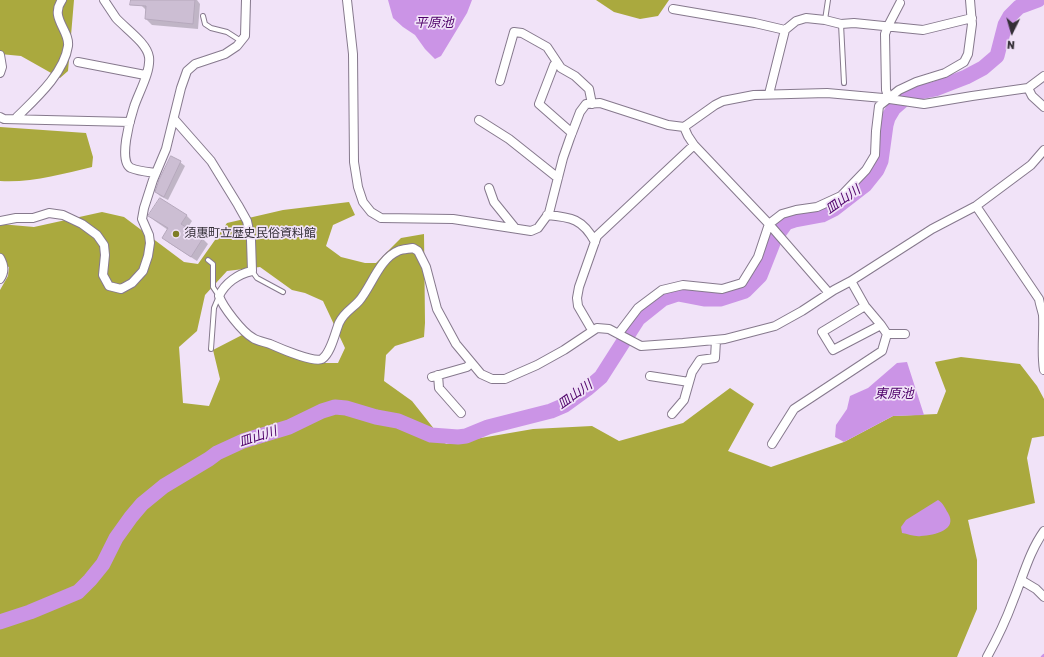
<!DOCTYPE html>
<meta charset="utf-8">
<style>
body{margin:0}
#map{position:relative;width:1044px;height:657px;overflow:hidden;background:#f1e3f8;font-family:Rubik,sans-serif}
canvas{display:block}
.north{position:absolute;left:992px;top:12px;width:40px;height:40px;-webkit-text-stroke:3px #f1e3f8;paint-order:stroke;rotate:185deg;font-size:11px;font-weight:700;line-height:16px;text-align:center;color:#342f37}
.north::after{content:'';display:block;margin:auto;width:14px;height:18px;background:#342f37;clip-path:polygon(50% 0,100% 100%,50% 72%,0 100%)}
</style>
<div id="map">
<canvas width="1044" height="657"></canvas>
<div class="north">N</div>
</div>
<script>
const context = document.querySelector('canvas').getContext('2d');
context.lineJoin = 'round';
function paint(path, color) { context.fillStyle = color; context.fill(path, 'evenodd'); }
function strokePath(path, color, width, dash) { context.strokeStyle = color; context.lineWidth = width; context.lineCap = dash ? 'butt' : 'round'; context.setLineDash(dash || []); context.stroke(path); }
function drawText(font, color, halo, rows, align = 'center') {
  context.font = font + ' Rubik,"Noto Sans JP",sans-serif'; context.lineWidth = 3.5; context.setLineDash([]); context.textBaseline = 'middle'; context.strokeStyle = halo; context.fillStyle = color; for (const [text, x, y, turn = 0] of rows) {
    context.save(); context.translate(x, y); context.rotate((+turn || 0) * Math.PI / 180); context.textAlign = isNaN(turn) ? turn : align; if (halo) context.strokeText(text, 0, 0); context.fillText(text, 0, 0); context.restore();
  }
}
paint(new Path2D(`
 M0,0h74l-6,71 -8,7 -39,-22 -21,-2z
 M596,0h73l-11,16 -18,3 -26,-7z
 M0,127l86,6 7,24 -1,10c-30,7 -61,16 -92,14z
 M349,202l6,13 -22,10 -7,21 15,11 24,6h11l25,-25 23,-4 1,89 -1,14 -29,9 -9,9 -2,26 28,20 34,43 87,-15 59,-3 27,15 64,-18 47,-35 24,16 -26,47 43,16 73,-25 49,-26 44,-2 9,-23 -11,-29 26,-5 59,7 17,22 7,13v37l-12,2 -5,20 8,45 -67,17 9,40v49l-20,48h-957v-367l8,-14 1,-9 -9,-3v-40l34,3 68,-15 22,5 60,45 14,2 29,-41 56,-13zM260,267l32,23 13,3 18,8 22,47 -7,15h-23l-71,-29 -31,16 7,29 -11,27 -26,-3 -4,-56 18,-16 8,-36 22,-24z`), '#aaa93e');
paint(new Path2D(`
 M388,0h84l-5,13 -26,43 -6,3 -10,-10 -10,-14 -12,-8 -10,-9z
 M907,362l17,53 -31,1 -49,26 -9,-5 1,-12 11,-16 3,-13 18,-8 29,-25z
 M938,500c5,3 7,8 10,13 10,17 -13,22 -27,23 -6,1 -13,-2 -19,-3l-1,-6 5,-7z`), '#cb94e6');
paint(new Path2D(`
 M142,0h55l3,4 -2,25 -46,-4 -6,-6 1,-8 -6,-6z
 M180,162l5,4 -17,34 -8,-4 -4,-4z
 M160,199l27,17 5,5 -5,8 16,10 5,5 -11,17 -28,-18 -6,-5 5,-8 -13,-9 -5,-5z`), '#0003');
strokePath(new Path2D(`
 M1042,657l2,-2`), '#cb94e6', 2.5);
strokePath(new Path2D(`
 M0,622l30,-10 48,-20 12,-12 13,-16 13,-26 15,-21 11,-13 22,-18 45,-27 8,-6 26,-12 46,-14 33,-16 13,-4 11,1 30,9 22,4 33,14 27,2 8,-1 22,-9 63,-16 14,-6 22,-16 14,-12 37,-58 25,-20 15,-5 26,5h16l25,-8 15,-15 15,-38 11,-15 9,-3 27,-5 12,-6 31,-24 12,-15 4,-9 5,-36 2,-7 6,-10 16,-14 25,-5 31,-12 17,-9 14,-12 8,-31 5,-9 9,-9 19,-7`), '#cb94e6', 15);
const building = new Path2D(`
 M131,0h64l-2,24 -48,-5 1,-13 -16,-1z
 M171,156l10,5 -17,36 -9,-5 4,-12z
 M160,198l27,17 -6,9 22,14 -12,19 -29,-19 6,-10 -20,-12z`);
paint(building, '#ccbed3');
strokePath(building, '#b5a8bc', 1);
const lane = new Path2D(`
 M203,16l2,8 6,4 16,4 14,9
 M825,20l3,-20
 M841,24l3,59
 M208,260l5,4v23l6,9 -5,12 -3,41
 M252,271l5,7 26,14`);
const street = new Path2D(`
 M104,0c4,6 8,12 12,18 10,11 31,25 33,39 2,15 -11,37 -15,50 -4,12 -16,55 -3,61 7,3 17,4 24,5
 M347,0l6,54 1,108 4,25 5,15 8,10 10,6 72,1 78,12 7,-3 11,-15 14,-55 7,-20 10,-26 6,-8 14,-1 68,22 16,2 31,-22 8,-4 31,-6 73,-2 56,5 41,6 48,-8 56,-8 16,-12
 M673,9l82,14 30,7
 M0,55l2,12 -2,6
 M78,62l67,13
 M557,62l-3,3 -15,39 33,29
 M500,81l14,-49 8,1 25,14 14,21 14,8 14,13 3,15
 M1028,88l4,8 12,11
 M769,94l16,-64 11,-9 10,-3 19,2 16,4 13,-1 69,7 49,-12
 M889,99l-3,-9 -1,-56 3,-8 12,-23
 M0,117l4,2 126,3
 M16,118c18,-18 48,-44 52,-72 2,-16 -19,-28 -6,-46
 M174,119l37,42 27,44 9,16 4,19 1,31c-14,3 -27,12 -33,25 4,11 23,36 34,42 4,3 12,4 17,6 9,4 44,19 52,15 9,-6 13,-26 17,-36 5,-11 13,-14 20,-22 12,-14 21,-43 39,-50 4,-2 10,-2 15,-3l5,3 8,16 11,42 19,35 25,30 11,5h13l32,-14 27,-15 33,-22 12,1 32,17 42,-3 42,-4 50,-13 27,-15 32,-21 17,-9 81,-52 44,-23 55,-41 13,-15
 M479,120l30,19 49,39
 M684,127l4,9 6,9 75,79 60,69
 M489,188l5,14 21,26
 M976,206l63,93c1,6 3,11 4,16 1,19 -2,37 1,55
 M547,215c24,2 36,4 48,27
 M0,221l16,-3h17l16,-5 14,2 19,9 15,11 7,10 1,10 -2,20 6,11 12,3 11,-6 11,-12 5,-15 2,-13 -1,-8 -7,-16 2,-11 9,-28 13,-31 15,-61 6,-17 8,-7 30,-10 12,-8 8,-10 1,-36
 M0,258c4,7 5,14 0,21
 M865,306l-43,26 11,18 48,-25
 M592,330l-14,-24 -1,-8 2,-11 18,-51 97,-91
 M619,333l19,-25 24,-18 21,-5 39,4 20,-6 16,-26 11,-33 13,-10 14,-4 21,-3 24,-11 25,-26 9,-15 1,-24 3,-25 20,-16 17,-8 29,-9 19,-11 4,-8 4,-30 -2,-24
 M887,334h18
 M438,375l1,13 22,25
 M650,376l39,6
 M432,377l35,-10 4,-4
 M672,414l12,-14 8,-28 8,-12 15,-2 1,-18
 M772,444l22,-35 88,-58 5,-17 -6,-9 -16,-19 -14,-25
 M1021,580l15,9 8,8
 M987,657c10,-18 19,-37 26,-56 10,-24 16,-49 31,-70`);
strokePath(lane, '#86798d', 6);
strokePath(street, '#86798d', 10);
strokePath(lane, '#fff', 4);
strokePath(street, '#fff', 8);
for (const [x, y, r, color] of [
 [176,234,4,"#7e7d25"]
]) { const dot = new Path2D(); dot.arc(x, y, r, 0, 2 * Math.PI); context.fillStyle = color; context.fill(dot); strokePath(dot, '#f1e3f8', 1.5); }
drawText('12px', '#342f37', '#f1e3f8', [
 ["須惠町立歴史民俗資料館",184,234]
], 'left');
drawText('italic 13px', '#4e0069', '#f1e3f8', [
 ["平原池",434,23],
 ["皿山川",843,200,-35],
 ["東原池",894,394],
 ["皿山川",575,395,-35],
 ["皿山川",258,437,-18]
]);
</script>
